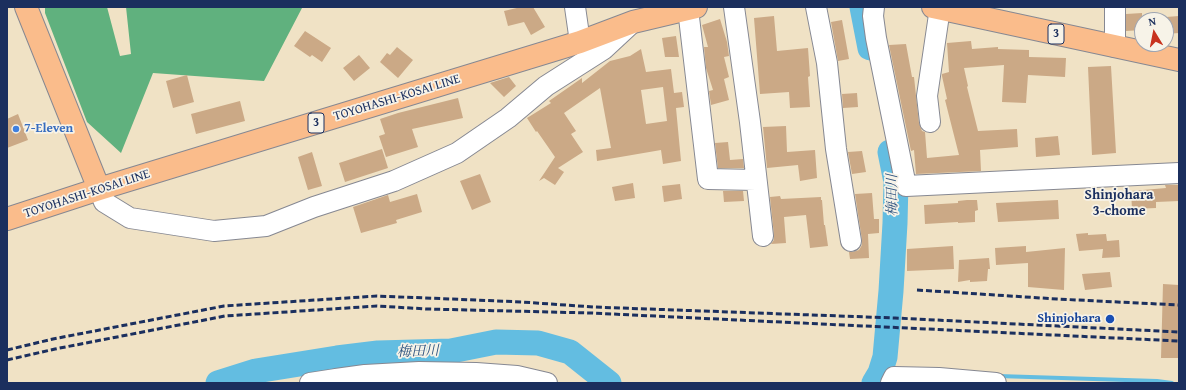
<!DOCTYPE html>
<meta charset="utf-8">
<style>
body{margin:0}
#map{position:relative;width:1186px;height:390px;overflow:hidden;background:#f0e2c5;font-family:"Gentium Book Plus",serif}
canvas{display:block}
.frame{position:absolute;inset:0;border:8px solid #1b2f5e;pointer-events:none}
.north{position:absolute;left:1134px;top:12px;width:40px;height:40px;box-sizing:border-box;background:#f7f3e8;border:1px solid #9fa5b1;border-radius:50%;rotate:350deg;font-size:11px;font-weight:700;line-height:16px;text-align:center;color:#1b2f5e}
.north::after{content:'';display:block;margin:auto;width:14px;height:18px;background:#c8321e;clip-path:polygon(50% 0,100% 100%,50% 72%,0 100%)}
</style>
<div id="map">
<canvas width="1186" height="390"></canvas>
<div class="frame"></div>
<div class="north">N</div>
</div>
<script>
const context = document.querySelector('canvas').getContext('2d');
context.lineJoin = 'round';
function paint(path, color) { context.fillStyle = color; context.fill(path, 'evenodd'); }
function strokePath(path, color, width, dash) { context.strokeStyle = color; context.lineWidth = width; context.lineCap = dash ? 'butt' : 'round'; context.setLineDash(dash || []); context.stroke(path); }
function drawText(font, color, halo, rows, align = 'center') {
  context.font = font + ' "Gentium Book Plus","Noto Serif JP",serif'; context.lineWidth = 3.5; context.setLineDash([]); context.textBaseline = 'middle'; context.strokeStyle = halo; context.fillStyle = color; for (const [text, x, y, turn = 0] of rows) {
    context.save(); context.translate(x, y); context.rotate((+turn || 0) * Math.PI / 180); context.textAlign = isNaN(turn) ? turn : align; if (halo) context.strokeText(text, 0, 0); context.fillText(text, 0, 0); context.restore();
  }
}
paint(new Path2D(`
 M45,7h62l13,49 11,-2 -5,-47h173l3,1 -38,73 -111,-8 -32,80 -34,-31 -42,-109z`), '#60b17e');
strokePath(new Path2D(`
 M880,373h9
 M998,376l159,5 15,2`), '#63bde1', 4);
strokePath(new Path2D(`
 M862,7l8,41
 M218,383l38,-12 81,-13 41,-5 73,-2 45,-9 42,1 32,9 39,31
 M874,383l6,-10 5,-16 6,-66 4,-68 1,-41 -6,-30`), '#63bde1', 25);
paint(new Path2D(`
 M521,7h12l12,20 -14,8 -7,-13 -16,4 -4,-15z
 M1142,13v17l-16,1v-17z
 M774,16l3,35 31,-3 2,28 -2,1 2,30 -20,1 -1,-16 -29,2 -6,-76z
 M1179,16v17l-13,1v-17z
 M720,19l7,23 2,14 -5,1 5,20 -5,2 5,21 -18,5 -2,-14 4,-1 -7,-22 -2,-21h4l-6,-22z
 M842,20l7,39 -11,2 -7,-39z
 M305,31l26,17 -9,14 -10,-7 -2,2 -16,-11z
 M676,36l3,21h-14l-3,-19z
 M971,41l1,8 26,-2v2l31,1v7l37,1 -1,19 -37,-2 -2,28 -24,-1 2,-37 -40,3 4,18 -1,1 11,44 39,-2 1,18 -38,3 1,21 -65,3 -2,-24 -3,1 -22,-106 17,-1 6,33h2l5,46 3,8 3,1 2,26 32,-3 -14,-55 2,-1 -5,-23v-2l7,-2 -2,-29z
 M397,47l16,13 -15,18 -18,-16 7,-9 3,2z
 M641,49l5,23 25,-3 3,24 8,-1 2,15 -8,1 5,53 -18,3 -2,-14 -64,11 -1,-11 15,-2 -11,-60 -36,25 12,18 -5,3 12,18 -25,16 6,4 -9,13 -11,-7 -5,3 16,-24 -18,-26 -1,1 -9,-14 24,-15 -2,-2 33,-23v5l28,-22 20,-5zM663,87l4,34 -21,3 -5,-34z
 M359,55l11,13 -16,13 -11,-13z
 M1111,66l5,87 -24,2 -4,-88z
 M187,75l7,27 -21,6 -7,-27z
 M509,77l7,9 -12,11 -14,-14z
 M857,93l1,14 -15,1 -1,-14z
 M458,98l5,20 -51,11 6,18 -32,10 -7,-21 6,-2 -5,-15 18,-6z
 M240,101l5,20 -49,13 -5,-20z
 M18,114l10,26 -21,8v-29z
 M786,126l1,26 28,-2 2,28 -17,3 -2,-16 -31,3 -4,-41z
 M1058,136l2,19 -24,2 -1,-19z
 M728,142l2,18 13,-1 1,9h-26l-3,-25z
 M382,149l6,19 -43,14 -6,-19z
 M862,151l4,21 -14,2 -4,-22z
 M312,152l10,34 -14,4 -10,-33z
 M480,174l11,28 -19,8 -12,-29z
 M633,183l2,15 -20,3 -3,-14z
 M680,184l2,15 -18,3 -2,-16z
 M1165,185h14v16l-23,1v6l-24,1 -1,-18 35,-3z
 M723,191h20l1,10 -20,1z
 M872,193l2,26h5v14l-11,1 1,24 -19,1 -1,-7h4l6,-2 3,-5v-5l-7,-46z
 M417,194l5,18 -26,8 1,3 -36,10 -8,-26 35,-12 2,7z
 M780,196l1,3 40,-2v3h1l2,25h1l3,21 -18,2 -4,-33 -22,2 2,26 -15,1 3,-4v-5l-4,-38z
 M967,200h10l1,10 -3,1v11l-17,1v-1l-33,2 -1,-19 34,-2v-2z
 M1058,200l1,19 -61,3 -2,-19z
 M1088,233v2l18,-1 1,7 12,-1 1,17 -18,1 1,-9 -24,2 -3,-17z
 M953,246l1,23 -47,2v-22z
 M1026,246v6l39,-4 -1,42 -36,-3v-24l-32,2 -1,-17z
 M989,258l1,11h-2l-1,12 -17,1v-2l-12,2 1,-22z
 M1110,272l2,15 -27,3 -3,-16z
 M1163,284l16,1v73h-18z`), '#cba986');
const minor = new Path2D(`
 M575,7l5,35
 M734,7l16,115 13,114
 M816,7l11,56 9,86 15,92
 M874,7l-1,9 3,22 30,148 273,-13
 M1115,7v40
 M688,9l20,170 48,1
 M930,122l-3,-26 13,-88
 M99,189l5,13 26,16 84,13 52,-5 48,-19 80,-26 63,-28 51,-35 38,-32 58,-37 28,-26
 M336,379l29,-4 54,-3 57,1 41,3 30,7
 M310,383l26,-4v4
 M891,383l3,-6 45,1 57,5`);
const major = new Path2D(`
 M26,7l73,182
 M933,7l246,53
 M7,219l92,-30 481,-147 53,-20 63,-15`);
strokePath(minor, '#868892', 22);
strokePath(major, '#868892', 24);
strokePath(minor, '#fff', 20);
strokePath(major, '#fabc8b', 22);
strokePath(new Path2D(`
 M917,290l140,9 122,6
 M7,350l46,-11 171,-33 153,-10 145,6 71,5 302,11 284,14
 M7,360l48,-11 170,-33 152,-10 50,3 164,4 588,28`), '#1b2f5e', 3, [6, 3]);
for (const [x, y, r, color] of [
 [16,129,4,"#3f7fe0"],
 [1110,319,5,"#1a4fb4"]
]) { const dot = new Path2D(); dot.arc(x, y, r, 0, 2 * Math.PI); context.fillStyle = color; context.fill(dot); strokePath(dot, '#f7f3e8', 1.5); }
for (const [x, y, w] of [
 [1056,34,16],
 [316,123,16]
]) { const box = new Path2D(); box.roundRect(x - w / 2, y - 10, w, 20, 3); context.fillStyle = '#f7f3e8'; context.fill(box); strokePath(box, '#1b2f5e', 1); }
drawText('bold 12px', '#1b2f5e', null, [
 ["3",1056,34],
 ["3",316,123]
]);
drawText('13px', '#1b2f5e', '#f7f3e8', [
 ["TOYOHASHI-KOSAI LINE",397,98,-17],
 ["TOYOHASHI-KOSAI LINE",87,194,-18]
]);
drawText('bold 13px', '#366cbe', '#f7f3e8', [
 ["7-Eleven",24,129]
], 'left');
drawText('bold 13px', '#164399', '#f7f3e8', [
 ["Shinjohara",1101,319]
], 'right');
drawText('italic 14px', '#2d527f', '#f7f3e8', [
 ["梅田川",893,195,-91],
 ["梅田川",418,352,-2]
]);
drawText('bold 14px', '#1b2f5e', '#f7f3e8', [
 ["Shinjohara",1119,195],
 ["3-chome",1119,211]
]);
</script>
